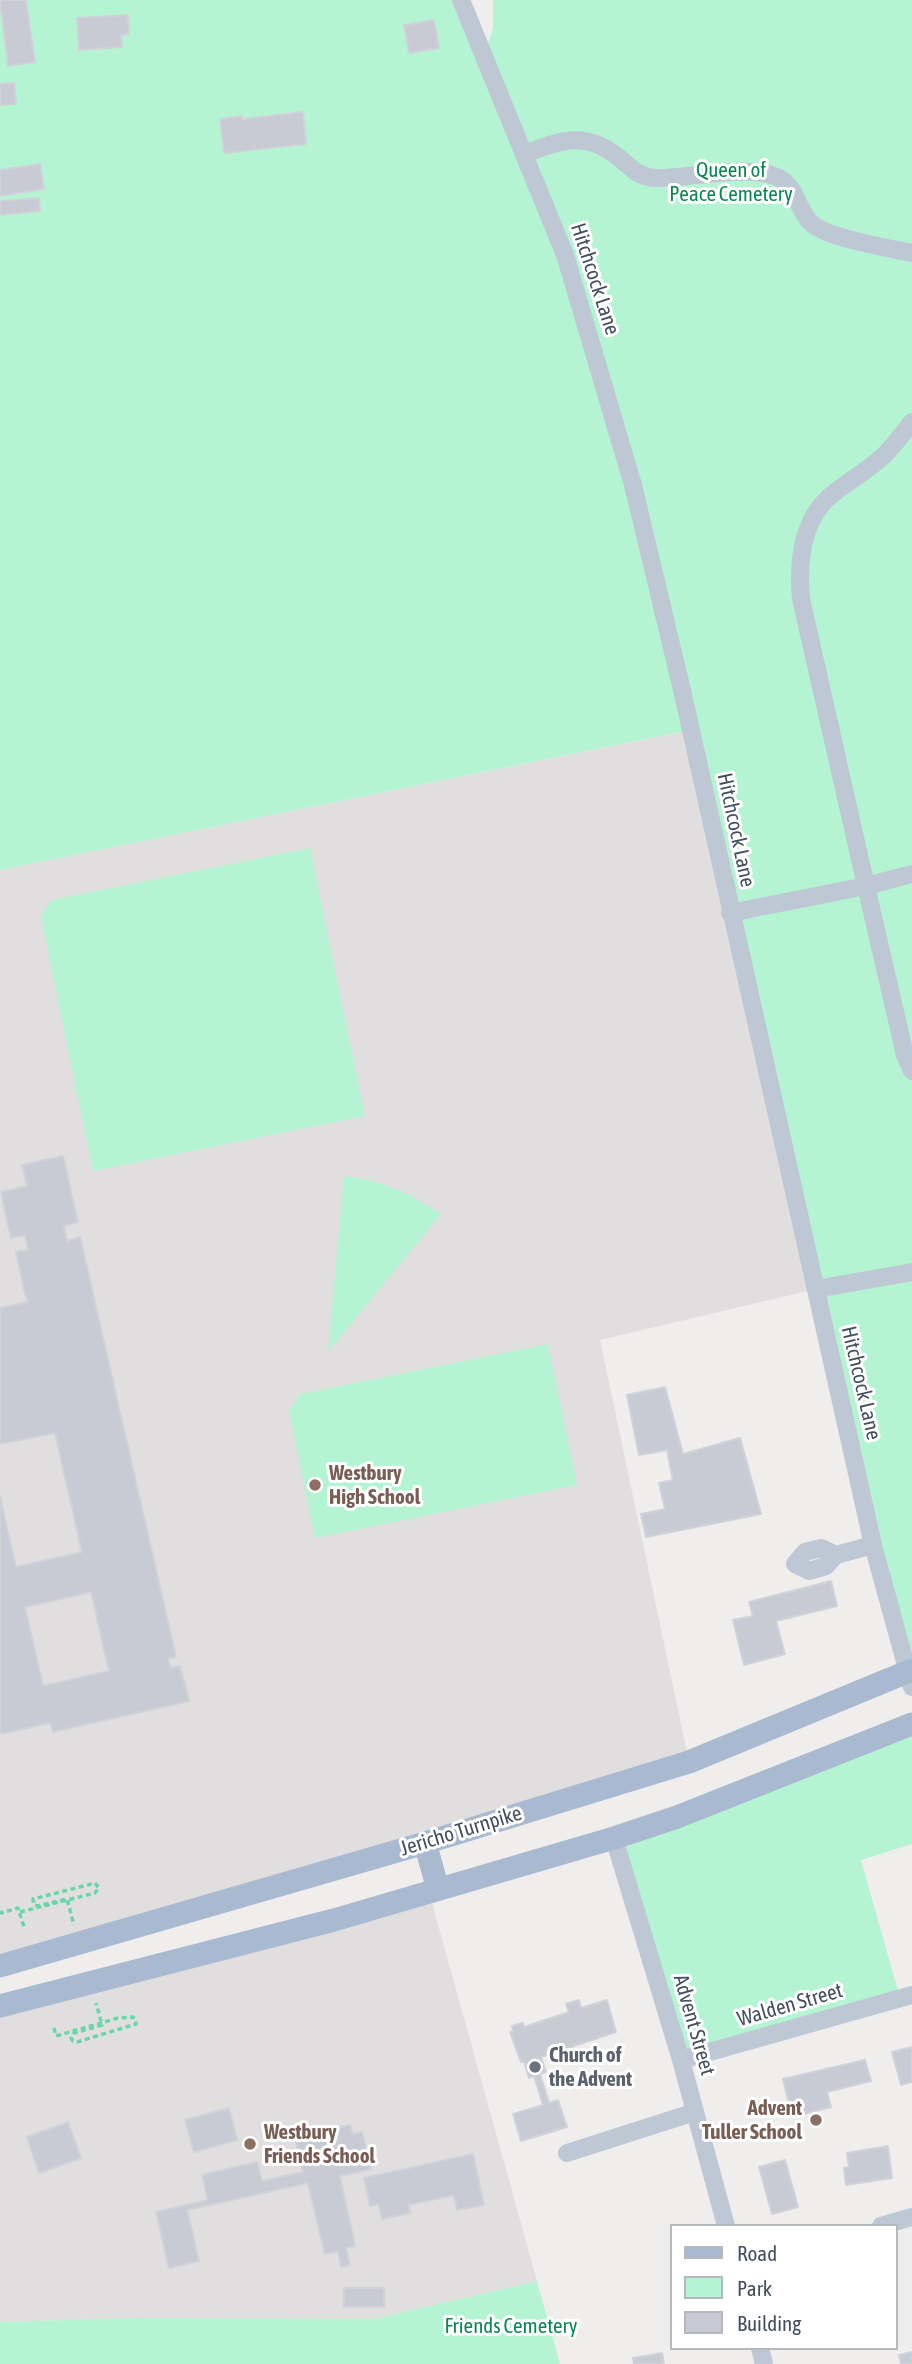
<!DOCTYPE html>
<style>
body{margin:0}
#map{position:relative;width:912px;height:2364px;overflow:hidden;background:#f0eded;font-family:"Asap Condensed",sans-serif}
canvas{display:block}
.legend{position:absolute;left:670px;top:2224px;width:228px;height:126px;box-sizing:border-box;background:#fff;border:2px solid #b4b9be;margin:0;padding:9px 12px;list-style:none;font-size:21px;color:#434f5d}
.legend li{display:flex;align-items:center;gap:14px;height:35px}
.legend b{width:35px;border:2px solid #b4b9be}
</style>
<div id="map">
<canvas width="912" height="2364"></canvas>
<ul class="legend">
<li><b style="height:9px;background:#a9bad0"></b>Road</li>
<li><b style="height:19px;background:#b5f4d2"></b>Park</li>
<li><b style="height:19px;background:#c8cbd4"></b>Building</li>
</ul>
</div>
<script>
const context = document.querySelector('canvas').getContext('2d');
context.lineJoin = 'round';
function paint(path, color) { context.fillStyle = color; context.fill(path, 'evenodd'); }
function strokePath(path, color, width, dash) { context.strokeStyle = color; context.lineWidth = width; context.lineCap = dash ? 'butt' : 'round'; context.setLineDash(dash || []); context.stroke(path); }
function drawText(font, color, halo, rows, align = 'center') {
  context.font = font + ' "Asap Condensed",sans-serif'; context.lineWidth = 6; context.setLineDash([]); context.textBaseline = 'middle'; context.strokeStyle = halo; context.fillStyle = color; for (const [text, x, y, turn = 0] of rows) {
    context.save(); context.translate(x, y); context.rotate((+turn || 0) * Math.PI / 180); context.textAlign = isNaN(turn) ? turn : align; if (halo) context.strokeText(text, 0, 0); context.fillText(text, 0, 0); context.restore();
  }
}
paint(new Path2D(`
 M691,730l125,559 -216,51 89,422 -689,204v-1096z
 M429,1892l108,389 -163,38 -240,-1 -134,4v-316z`), '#e1dedf');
paint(new Path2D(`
 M0,0h461l23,55 9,-26v-29h419v1670l-5,2 -217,-942 -690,140z
 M310,848l55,268 -272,55 -52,-255 11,-16z
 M344,1176c39,5 64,16 97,38l-113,138z
 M548,1344l29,141 -262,53 -26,-128 12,-16z
 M912,1724v120l-51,16 39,138 -219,62 -67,-222z
 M537,2281l23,83h-560v-42l134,-4 240,1z`), '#b5f4d2');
const building = new Path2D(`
 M0,0h26l9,62 -27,4z
 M128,15l1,19 -8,1 1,12 -43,3 -2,-32z
 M434,20l5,28 -30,5 -5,-28z
 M14,83l2,21 -16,1v-21z
 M303,112l3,32 -82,9 -4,-34 22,-3v3z
 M40,164l4,25 -44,7v-26z
 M39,198l1,13 -40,4v-14z
 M63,1156l15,66 -14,4 3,15 13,-4 96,420 -8,2 2,9 10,-2 9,35 -136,31 -3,-9 -50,11v-237l16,70 66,-15 -27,-119 -55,11v-136l27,-6 -11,-50 12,-2 -3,-15 -14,3 -10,-46 26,-6 -5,-21zM91,1592l18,79 -66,15 -18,-79z
 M665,1387l18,67 57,-16 21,76 -115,23 -5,-23 24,-5 -6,-26 14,-3 -6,-30 -28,5 -12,-60z
 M831,1581l6,25 -61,15 9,33 -41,11 -11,-45 20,-4 -4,-14z
 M579,2000l2,8 26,-8 9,32 -75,25 5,15 -6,2 9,29 9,-3 9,27 -46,14 -8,-27 30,-9 -9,-29 -5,2 -5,-16h-3l-11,-30 3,-1 -1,-5 11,-3 1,4 45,-15 -3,-8z
 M912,2047v35l-11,3 -9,-33z
 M865,2060l6,21 -44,11 4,15 -39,10 -9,-38z
 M229,2108l8,32 -43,12 -9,-32z
 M68,2122l13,36 -42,15 -12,-36z
 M350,2125l3,9 9,-2 9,37 -31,7 15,70 -9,2 4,17 -9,2 -3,-16 -13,3 -17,-71 -121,27 12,51 -30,7 -13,-56 52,-12 -6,-25 55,-13 5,19 41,-9 -8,-34z
 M888,2146l4,32 -46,7 -2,-17 5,-1 -2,-14z
 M473,2154l11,51 -27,5 -3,-15 -45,10 1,8 -28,6 -3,-15 -9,2 -6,-28z
 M785,2160l13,47 -26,7 -13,-47z
 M344,2288h40v19h-40z
 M912,2352v12h-11l-2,-9z
 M662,2353l2,11h-30l-1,-6z`);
paint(building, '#c8cbd4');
strokePath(building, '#d0d2da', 2);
strokePath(new Path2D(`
 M0,1911l1,2 17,-5 6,19
 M20,1912l75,-19 4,-5 -4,-5 -62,16 1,6 4,1 29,-7 7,26
 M54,2028l2,8 62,-18 15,-1 3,3v4l-59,18 -4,-1 -2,-3 3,-5 28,-8 -6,-22`), '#69d6a8', 3.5, [5, 3.5]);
strokePath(new Path2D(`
 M461,0l104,255 68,230 49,205 191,855 39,142
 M525,154c39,-16 64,-23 98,7 11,10 18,16 32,17 31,1 95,-14 122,-1 20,9 20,33 34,46 15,15 78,25 101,30
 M912,422c-10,12 -20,27 -32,37 -16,14 -35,24 -52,39 -27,25 -30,67 -27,101l65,287 46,-12
 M730,913l136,-27 39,169 7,16
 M816,1289l96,-17
 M821,1548l15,7 -10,11 -17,5 -14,-7 10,-12z
 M836,1555l37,-10
 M614,1838l67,222 45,166
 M681,2060l231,-65
 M567,2153l128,-41
 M881,2226l31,-9
 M760,2348l4,16`), '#bec8d5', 18);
strokePath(new Path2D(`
 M425,1843l13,46
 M0,1966l425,-123 264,-81 223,-92
 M0,2006l334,-86 280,-82 63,-21 235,-93`), '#a9bad0', 23);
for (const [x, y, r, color] of [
 [315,1485,7,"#8d6e63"],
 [535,2067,7,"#6b7280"],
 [816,2120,7,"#8d6e63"],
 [250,2144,7,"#8d6e63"]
]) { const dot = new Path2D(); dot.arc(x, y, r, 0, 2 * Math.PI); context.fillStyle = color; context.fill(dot); strokePath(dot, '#fff', 2.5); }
drawText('21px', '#0b8752', '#fff', [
 ["Queen of",731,170],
 ["Peace Cemetery",731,194],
 ["Friends Cemetery",511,2326]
]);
drawText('21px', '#434f5d', '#fff', [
 ["Hitchcock Lane",595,279,72],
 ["Hitchcock Lane",736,830,78],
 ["Hitchcock Lane",861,1383,77],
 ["Jericho Turnpike",461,1831,-17],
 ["Walden Street",790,2005,-16],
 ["Advent Street",694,2025,74]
]);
drawText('bold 21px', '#785e54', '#fff', [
 ["Westbury",329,1473],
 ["High School",329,1497],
 ["Advent",802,2108,"right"],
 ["Tuller School",802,2132,"right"],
 ["Westbury",264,2132],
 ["Friends School",264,2156]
], 'left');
drawText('bold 21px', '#5b616d', '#fff', [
 ["Church of",549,2055],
 ["the Advent",549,2079]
], 'left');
</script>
